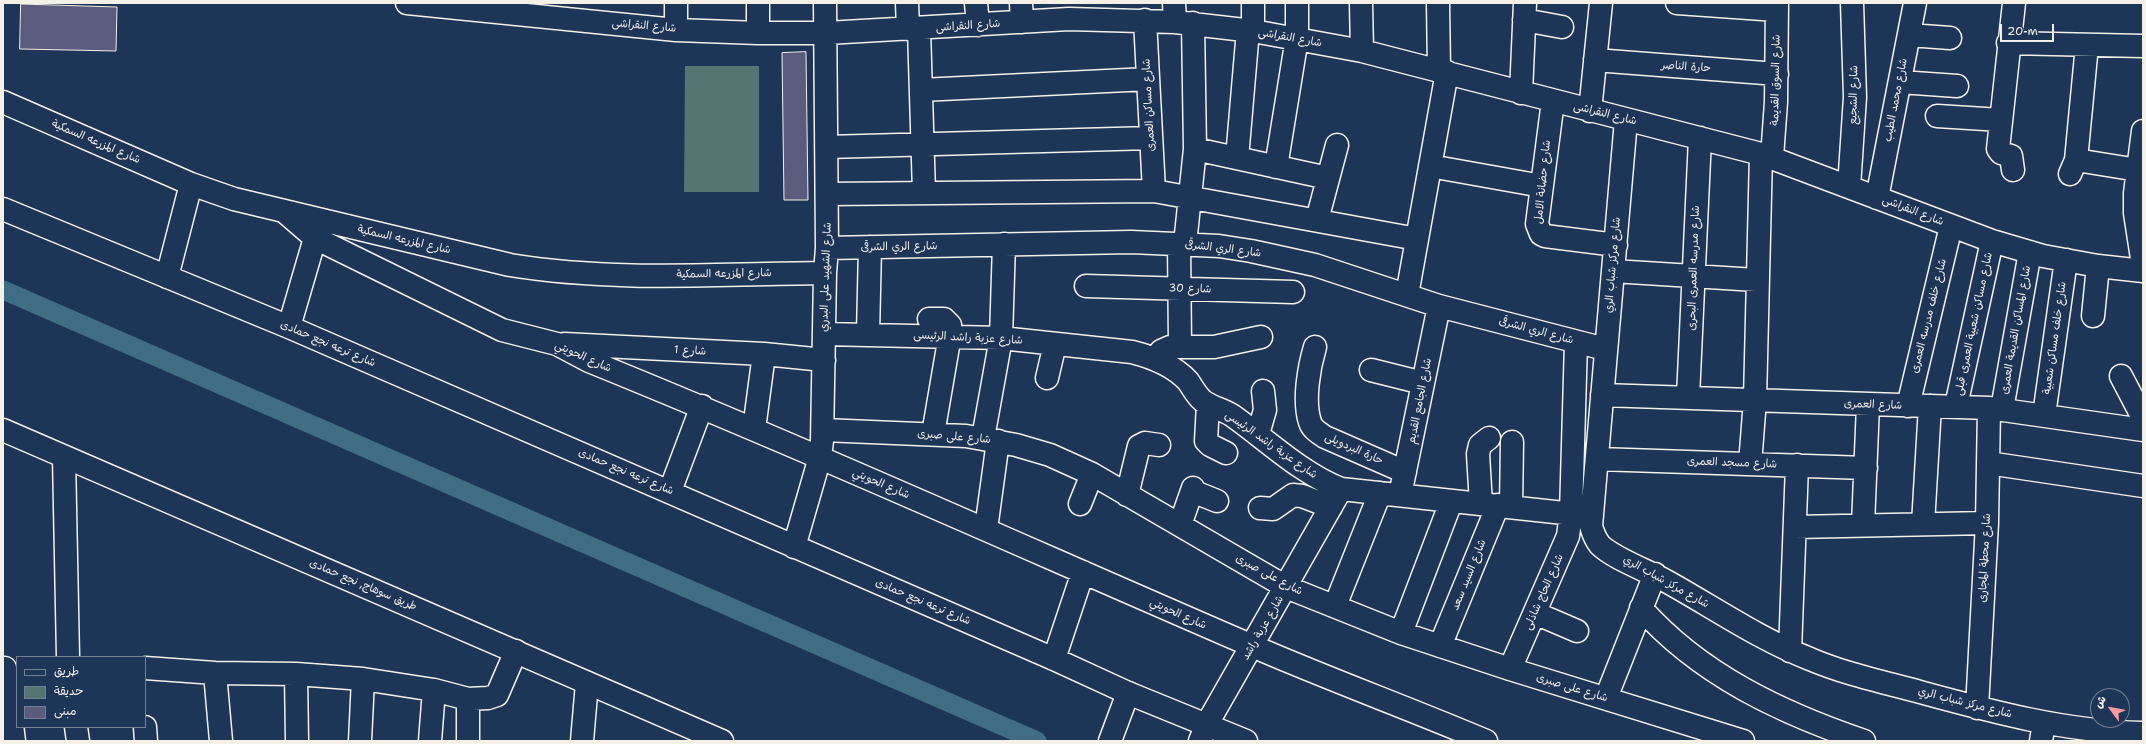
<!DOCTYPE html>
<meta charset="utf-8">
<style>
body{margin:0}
#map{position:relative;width:2146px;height:744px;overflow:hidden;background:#1d3557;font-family:"Shantell Sans","Playpen Sans Arabic",sans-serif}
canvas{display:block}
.frame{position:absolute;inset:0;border:4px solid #f4f1e8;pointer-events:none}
.legend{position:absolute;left:16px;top:656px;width:130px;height:72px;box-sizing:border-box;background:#1d3557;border:1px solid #738091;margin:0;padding:5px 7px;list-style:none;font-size:12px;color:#f4f1e8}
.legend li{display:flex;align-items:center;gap:8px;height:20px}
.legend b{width:20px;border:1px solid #738091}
.north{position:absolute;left:2090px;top:688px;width:40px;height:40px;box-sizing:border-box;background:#1d3557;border:1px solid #738091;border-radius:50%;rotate:302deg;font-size:11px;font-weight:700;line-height:16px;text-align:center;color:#f4f1e8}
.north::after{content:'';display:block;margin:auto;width:14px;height:18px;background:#ff9aa2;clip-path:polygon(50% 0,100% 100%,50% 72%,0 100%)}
.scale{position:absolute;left:2000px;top:24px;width:54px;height:18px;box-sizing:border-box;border:2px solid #f4f1e8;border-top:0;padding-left:5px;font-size:12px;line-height:14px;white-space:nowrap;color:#f4f1e8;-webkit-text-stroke:3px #1d3557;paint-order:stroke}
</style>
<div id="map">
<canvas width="2146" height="744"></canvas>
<div class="frame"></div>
<ul class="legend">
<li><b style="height:5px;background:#1d3557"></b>طريق</li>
<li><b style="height:11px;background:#557472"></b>حديقة</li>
<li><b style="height:11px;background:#5b5b7d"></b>مبنى</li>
</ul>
<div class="north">ش</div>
<div class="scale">20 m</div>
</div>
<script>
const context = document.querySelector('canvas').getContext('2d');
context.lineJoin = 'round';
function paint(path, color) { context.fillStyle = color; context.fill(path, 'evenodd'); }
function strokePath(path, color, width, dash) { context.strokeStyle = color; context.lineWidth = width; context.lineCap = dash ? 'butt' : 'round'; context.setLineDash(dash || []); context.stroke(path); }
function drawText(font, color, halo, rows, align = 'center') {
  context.font = font + ' "Shantell Sans","Playpen Sans Arabic",sans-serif'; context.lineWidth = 3; context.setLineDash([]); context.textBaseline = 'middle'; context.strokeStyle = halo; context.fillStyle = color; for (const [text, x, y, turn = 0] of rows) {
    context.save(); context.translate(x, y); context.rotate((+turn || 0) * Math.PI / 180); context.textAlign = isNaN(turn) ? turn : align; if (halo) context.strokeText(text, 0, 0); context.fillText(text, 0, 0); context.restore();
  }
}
paint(new Path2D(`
 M685,66h74v126h-75z`), '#557472');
strokePath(new Path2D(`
 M3,290l1034,451`), '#406c84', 19);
const building = new Path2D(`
 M21,4l96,3 -1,44 -96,-2z
 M806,52l2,148h-24l-2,-147z`);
paint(building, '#5b5b7d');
strokePath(building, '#f4f1e8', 1);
const minor = new Path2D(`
 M407,3l269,27 82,3h69l242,-14 106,3 78,9 109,20 399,103 231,87 51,15 55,10 45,5
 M758,3v30
 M907,3l1,26
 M976,3l2,22
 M1021,3l1,19
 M1174,3l1,19
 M1253,3v28
 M1361,3l1,48
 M1438,3l1,67
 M1677,3l100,7
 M1145,20l9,171
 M1524,20l38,7
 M919,29l5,164
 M676,30v-27
 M1909,35l41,3
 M2008,43l135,3
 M1595,60l182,14
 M1900,82l57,4
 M921,90l227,-11
 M1521,93l4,-90
 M1553,101l-16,123 4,10 4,2 71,9
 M3,102l188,82 43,15 276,66c104,17 210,9 315,8
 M1590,111l11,-108
 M1937,116l64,4
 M1626,120l-35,406c2,7 4,13 9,19 13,13 48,26 66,36 47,26 93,58 144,78 35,15 73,23 110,33 73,20 147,40 223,41
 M2143,131l-8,62v20l8,52
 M827,147l324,-9
 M1195,149l133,29
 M1772,157l4,-55 1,-99
 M1237,158l11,-128
 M2076,160l62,10
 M1430,166l112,20
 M1276,167l21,-129v-35
 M2013,170l-2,-14 -10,-3 -3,-4 16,-146
 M2070,174l6,-14 11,-115
 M1849,187l6,-90 -3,-94
 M827,194l327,-3 263,48
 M1877,198l38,-195
 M3,209l286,118 765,332 74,34 118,48
 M286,213l29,25 187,92 55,14 32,17c222,90 441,189 661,284 78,34 158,63 236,96
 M1317,220l20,-75
 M1179,243l1,103
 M1185,244l10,-95 -2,-126
 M827,248l304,-6 88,4 32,5 64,14 124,41 166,43
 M1613,271l143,9
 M167,277l24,-93
 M1086,286l207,6
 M1407,295l40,-223
 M2093,316l5,-50
 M929,319h15l6,6v10l-17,99
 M289,327l26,-89
 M824,334l177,4 131,14c20,5 41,13 56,29 5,7 8,14 15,20 9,7 20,8 30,15 35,25 68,57 108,73l251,27
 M868,334l2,-87
 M564,344l200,10 60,6
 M1315,347c-6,20 -12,54 -5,75 2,7 9,11 15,15l80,35
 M1155,359l6,-8 9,-4h44l47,-10
 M1371,370l52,13
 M2121,376l22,42
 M1047,378l8,-34
 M1602,395l387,13 154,22
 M1688,397l12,-259
 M1208,404l-2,37 4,4 16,8
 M1908,406l43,-180
 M1956,406l36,-165
 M2002,409l28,-157
 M2044,415l22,-155
 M754,429l10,-75
 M823,430l143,6 50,9 34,10 42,19 194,113 115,46 109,36 233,72
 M1258,434l7,-24 -2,-19
 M983,438l18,-100 3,-94
 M64,457l4,200
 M1598,459l268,9
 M1988,463l155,23
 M1750,464l5,-64 6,-246
 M670,491l32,-85
 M1192,491l25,10
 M1127,495l12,-49 6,-3 14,2
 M1400,495l39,-189
 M1080,504l12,-30
 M1481,504l-3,-50 2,-9 9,-7
 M1511,507l1,-65
 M1260,508l13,1 20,-14 9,1 29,11
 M1923,524l7,-118
 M1180,525l13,-37
 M1863,525l5,-120
 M1795,527l192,-4
 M986,529l12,-88
 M794,547l26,-90 2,-16 3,-168 2,-25 -2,-245
 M1335,606l45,-113
 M1641,608c59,67 141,105 223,133
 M1535,613l42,18
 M1401,633l50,-131
 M1440,646l58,-141
 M1790,651l7,-186
 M1054,659l29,-87
 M5,668l9,73
 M145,668l70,5 81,1 67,5 71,11 34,9
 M1510,669l58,-133 3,-23 5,-171
 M215,673l6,68
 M296,674l1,67
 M1606,698l49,-124
 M1977,708l10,-185 2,-115
 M1207,724l134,-235
 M76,727l2,14
 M145,727l1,14
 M360,741l3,-62
 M430,741l4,-51
 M468,741v-42l20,-1 9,-3 19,-44
 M582,741l5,-58
 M2041,741l3,-18`);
const major = new Path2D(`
 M3,430l719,311
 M1110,741l18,-48
 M1200,741l7,-17`);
strokePath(minor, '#f4f1e8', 25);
strokePath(major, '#f4f1e8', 25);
strokePath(minor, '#1d3557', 22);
strokePath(major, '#1d3557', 22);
drawText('11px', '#f4f1e8', '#1d3557', [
 ["شارع النقراشى",644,26,5],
 ["شارع النقراشى",968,26,-4],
 ["شارع النقراشى",1290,38,10],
 ["حارة الناصر",1686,67,4],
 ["شارع السوق القديمة",1776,80,-89],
 ["شارع الشجيع",1854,95,-89],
 ["شارع محمد الطيب",1896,100,-79],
 ["شارع مساكن العمرى",1149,105,-93],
 ["شارع النقراشى",1605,114,14],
 ["شارع المزرعه السمكية",96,142,23],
 ["شارع حضانة الامل",1543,182,-84],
 ["شارع النقراشى",1913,211,21],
 ["شارع المزرعه السمكية",404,240,13],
 ["شارع الري الشرقى",899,247,-1],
 ["شارع الري الشرقى",1223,249,7],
 ["شارع مركز شباب الري",1613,265,-85],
 ["شارع مدرسه العمرى البحرى",1694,268,-88],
 ["شارع المزرعه السمكية",724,274,-1],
 ["شارع الشهيد على البدري",826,277,-88],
 ["شارع 30",1190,289,2],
 ["شارع خلف مدرسه العمرى",1929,316,-76],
 ["شارع مساكن شعبية العمرى قبلى",1974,324,-78],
 ["شارع المساكن القديمة العمرى",2016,330,-80],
 ["شارع الري الشرقى",1536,331,15],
 ["شارع عزبة راشد الرئيسى",968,338,3],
 ["شارع خلف مساكن شعبية",2055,338,-82],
 ["شارع ترعه نجع حمادى",328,344,23],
 ["شارع 1",690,351,3],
 ["شارع الحويتي",583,357,24],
 ["شارع الجامع القديم",1420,401,-79],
 ["شارع العمرى",1873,405,2],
 ["شارع على صبرى",954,437,5],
 ["شارع عزبة راشد الرئيسى",1271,445,35],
 ["حارة البردويلى",1354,449,24],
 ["شارع مسجد العمرى",1732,463,2],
 ["شارع ترعه نجع حمادى",626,472,23],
 ["شارع الحويتي",881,484,23],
 ["شارع محطة المجارى",1985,558,-87],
 ["شارع على صبرى",1269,575,28],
 ["شارع السيد سعد",1469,575,-68],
 ["شارع مركز شباب الري",1666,582,29],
 ["طريق سوهاج, نجع حمادى",363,585,23],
 ["شارع الحاج شاذلى",1544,592,-66],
 ["شارع ترعه نجع حمادى",923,602,23],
 ["شارع الحويتي",1178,614,24],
 ["شارع عزبة راشد",1263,628,-60],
 ["شارع على صبرى",1572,688,17],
 ["شارع مركز شباب الري",1965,703,14]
]);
</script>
